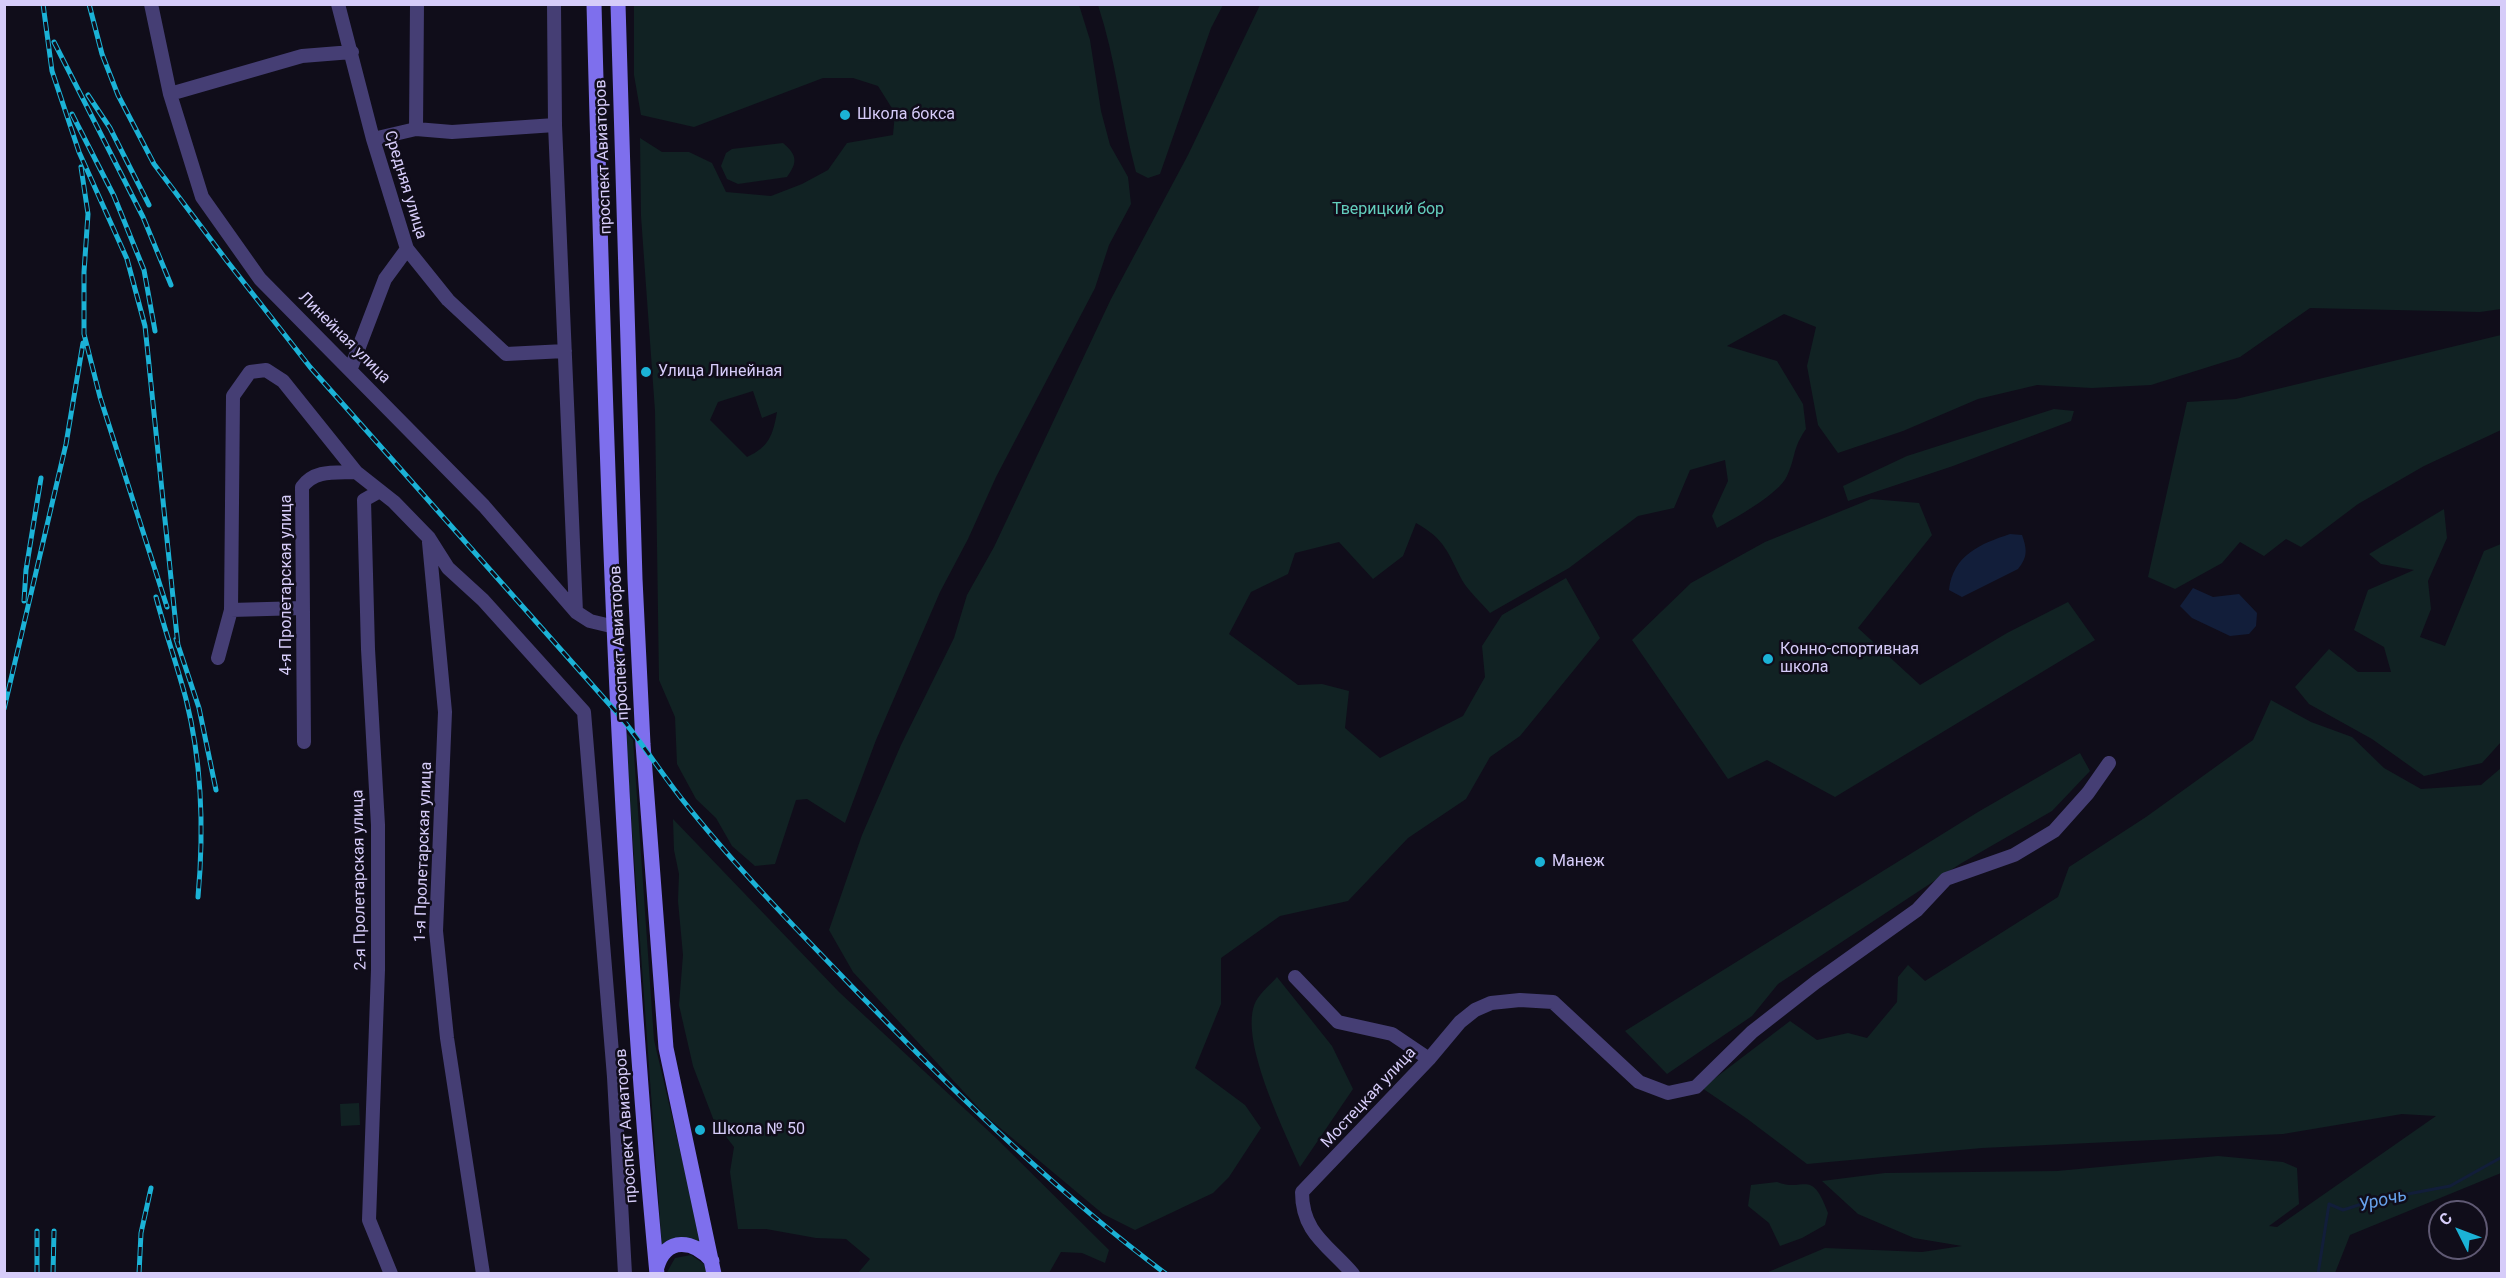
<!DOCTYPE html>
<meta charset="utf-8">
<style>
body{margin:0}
#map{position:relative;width:2506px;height:1278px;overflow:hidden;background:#100d1a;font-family:Roboto,sans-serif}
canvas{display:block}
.frame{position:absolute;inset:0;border:6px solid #d6ccf9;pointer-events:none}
.north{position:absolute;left:2428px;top:1200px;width:60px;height:60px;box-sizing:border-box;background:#100d1a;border:2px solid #5f5973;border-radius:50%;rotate:312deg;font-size:16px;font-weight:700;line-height:24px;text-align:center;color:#d6ccf9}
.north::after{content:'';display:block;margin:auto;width:21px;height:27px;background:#1bb2d6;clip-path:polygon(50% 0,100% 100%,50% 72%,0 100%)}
</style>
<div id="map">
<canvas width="2506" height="1278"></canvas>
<div class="frame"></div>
<div class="north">С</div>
</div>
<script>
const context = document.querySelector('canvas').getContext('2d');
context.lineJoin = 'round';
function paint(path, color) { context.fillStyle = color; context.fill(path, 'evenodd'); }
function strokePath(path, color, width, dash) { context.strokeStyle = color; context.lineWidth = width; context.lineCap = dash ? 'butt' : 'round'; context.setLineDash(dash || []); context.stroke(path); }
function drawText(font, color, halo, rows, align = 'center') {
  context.font = font + ' Roboto,sans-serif'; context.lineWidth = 5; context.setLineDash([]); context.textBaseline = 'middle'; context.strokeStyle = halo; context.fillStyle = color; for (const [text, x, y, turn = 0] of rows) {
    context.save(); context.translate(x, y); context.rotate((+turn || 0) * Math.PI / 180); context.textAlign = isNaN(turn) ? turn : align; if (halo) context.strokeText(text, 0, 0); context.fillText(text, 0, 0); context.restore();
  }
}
paint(new Path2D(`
 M634,5h445l11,35 11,71 9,34 18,32 3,27 -22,41 -14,43 -99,189 -28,62 -28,53 -64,148 -31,83 -38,-24 -11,1 -21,64 -20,2 -23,-20 -16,-28 -20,-19 -19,-35 -2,-47 -16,-37 -4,-269 -14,-195 -1,-78 22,14h27l23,11 14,29 45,4 31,-12 26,-14 19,-27 46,-8 2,-22 -17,-27 -25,-8h-30l-129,49 -53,-12 -7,-40zM753,391l9,27 15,-6c-4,23 -8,35 -30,45l-37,-37 8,-18z
 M1098,5h125l-12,23 -51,146 -12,4 -12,-6c-15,-56 -20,-113 -38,-167z
 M1260,5h1241v304l-21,3 -170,-4 -70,49 -89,28 -59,3 -55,-3 -59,14 -75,32 -65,22 -20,-28 -11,-59 9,-39 -32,-13 -57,32 50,15 26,43 3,25c-14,20 -10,28 -19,47 -8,18 -52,42 -70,52l-5,-12 16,-35 -3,-21 -35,10 -16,38 -36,8 -69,52 -79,45c-9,-11 -21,-21 -28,-33 -14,-27 -17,-41 -46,-57l-13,33 -30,23 -34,-37 -44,11 -7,21 -37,18 -22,42 69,51 24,-1 27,7 -4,37 35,30 83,-42 22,-39 -3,-31 20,-31 64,-37 34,60 -80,98 -30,21 -24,42 -58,39 -60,63 -68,15 -59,42v46l-26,64 50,37 16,23 -32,49 -16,16 -78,37 -32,-16 -116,-97 -134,-145 -24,-42 33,-95 39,-90 53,-107 13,-43 27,-48 117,-248 77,-144z
 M783,143c14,12 15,19 4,34l-49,7 -11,-5 -6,-13 5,-13 6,-4z
 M2501,335v95l-77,36 -66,38 -57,43 -15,-8 -22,17 -24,-14 -18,21 -47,26 -27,-12 39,-175 49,-3z
 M2054,409l20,2 -3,10 -118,45 -105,35 -5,-15 64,-30z
 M1871,499l48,4 13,32 -74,93 62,57 87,-52 61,-31 27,38 -260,157 -68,-37 -39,19 -96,-139 59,-57 74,-41z
 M2444,509l3,29 -19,43 3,28 -11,28 25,9 39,-95 17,-7v198l-19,21 -58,13 -52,-37 -63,-35 -14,-17 34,-38 29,23h33l-7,-25 -30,-17 14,-40 46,-20 -33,-6 -12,-10z
 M2271,700l40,22 41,15 32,31 37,21 60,-4 20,-17v405l-151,62 -15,38h-569l59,-25 97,4 40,-6 -48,-8 -56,-24 -36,-33 63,-8 172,-2 161,-15 65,6 14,6 2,36 -30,22 8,1 159,-111 -34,-2 -119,20 -301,14 -175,16 -61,-46 -44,-30 88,-67 27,19 31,-7 19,5 30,-36 1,-25 10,-12 17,16 133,-84 11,-30 77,-50 107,-77z
 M625,731l8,9 21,300 48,204 -40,4z
 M2080,753l10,18 -38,40 -92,53 -182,120 -26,32 -85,58 -42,-43 353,-219z
 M673,819l166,173 157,146 113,112 -4,13 -23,-10 -21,-1 -12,21h-191l12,-14 -24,-20 -30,-1 -50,-9h-28l-8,-57 4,-25 -20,-26 -21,-55 -14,-61 4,-50 -5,-54 1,-27 -5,-24z
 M1277,977l55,69 21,43 -53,78c-15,-35 -63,-130 -44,-166 5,-9 15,-17 21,-24z
 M359,1103l1,22 -19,1 -1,-22z
 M1777,1182c28,11 34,-15 51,31l-3,12 -23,13 -22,8 -11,-23 -21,-17 3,-21z
 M691,1255l13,9 3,10h-41l9,-16z`), '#112223');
paint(new Path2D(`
 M2010,534l12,1c5,14 6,22 -4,34l-56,28 -13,-7c4,-35 31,-46 61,-56z
 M2193,588l20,9 26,-3 18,19 -1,13 -7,8 -19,2 -38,-18 -12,-12z`), '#121e3a');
strokePath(new Path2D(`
 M2318,1274l11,-70 14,6 28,-9 79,-15 52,-29`), '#121e3a', 3);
strokePath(new Path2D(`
 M151,4l19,90 32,103 58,82 224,227 92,106 14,9 25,6
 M338,4l35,135 34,110 41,51 58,54 59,-3
 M554,4l1,121 21,487
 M170,94l132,-38 50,-4
 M416,129l1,-125
 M373,139l43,-10 36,3 103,-7
 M351,368l34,-89 22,-30
 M380,491l-16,9 4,149 10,176v145l-9,250 22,54
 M429,542l16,170 -9,219 11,107 36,236
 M231,610l72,-2
 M218,658l13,-48 2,-214 17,-24 16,-2 17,11 73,91 38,30 35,36 19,30 35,32 101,112 30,365 11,197
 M304,742l-2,-255c13,-18 34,-14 54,-15
 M1295,977l43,45 54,12 37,25
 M1353,1274c-25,-29 -51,-41 -51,-82l127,-133 31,-37 15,-12 16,-7 29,-3 33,2 86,80 29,11 28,-6 56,-55 64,-50 101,-72 29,-31 68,-24 40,-24 34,-38 21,-30`), '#453e74', 14);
strokePath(new Path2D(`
 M594,4c11,424 23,848 63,1270
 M618,4l17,575 8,165 23,304 48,226
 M657,1267c9,-31 37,-27 55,-6`), '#7e6fed', 15);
const rail = new Path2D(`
 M43,4l9,67 27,81 48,107 18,67 33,320
 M89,4l13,50 16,41 36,69 73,97 83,106 308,347c23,27 41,56 63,84 57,72 122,138 186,204 94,97 191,191 299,272
 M54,42l89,175 28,68
 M88,95l22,33 39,77
 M72,114l42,82 30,74 11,61
 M81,167l7,47 -4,58v62l16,63 67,210
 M156,597c9,34 21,68 30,102 16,64 18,132 12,198
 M24,601l2,-31 15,-92
 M176,639l23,69 17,82
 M4,709l62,-265 17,-101
 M37,1274v-43
 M53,1274l1,-43
 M139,1274l2,-41 10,-45`);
strokePath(rail, '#1bb2d6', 5);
strokePath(rail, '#100d1a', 3, [9]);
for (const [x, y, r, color] of [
 [845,115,6,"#1bb2d6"],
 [646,372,6,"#1bb2d6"],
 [1768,659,6,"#1bb2d6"],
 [1540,862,6,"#1bb2d6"],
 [700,1130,6,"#1bb2d6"]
]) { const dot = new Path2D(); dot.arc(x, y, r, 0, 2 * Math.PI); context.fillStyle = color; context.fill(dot); strokePath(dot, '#100d1a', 2); }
drawText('16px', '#d6ccf9', '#100d1a', [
 ["Школа бокса",857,115],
 ["Улица Линейная",658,372],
 ["Конно-спортивная",1780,650],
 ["школа",1780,668],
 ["Манеж",1552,862],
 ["Школа № 50",712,1130]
], 'left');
drawText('16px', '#d6ccf9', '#100d1a', [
 ["проспект Авиаторов",604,157,-92],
 ["Средняя улица",405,185,73],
 ["Линейная улица",344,338,45],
 ["4-я Пролетарская улица",287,585,-90],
 ["проспект Авиаторов",620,643,-93],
 ["1-я Пролетарская улица",424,852,-88],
 ["2-я Пролетарская улица",360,880,-91],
 ["Мостецкая улица",1369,1098,-47],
 ["проспект Авиаторов",627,1126,-94]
]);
drawText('16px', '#63cebd', '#100d1a', [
 ["Тверицкий бор",1388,210]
]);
drawText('italic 18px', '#67a2ec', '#100d1a', [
 ["Урочь",2383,1201,-13]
]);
</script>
